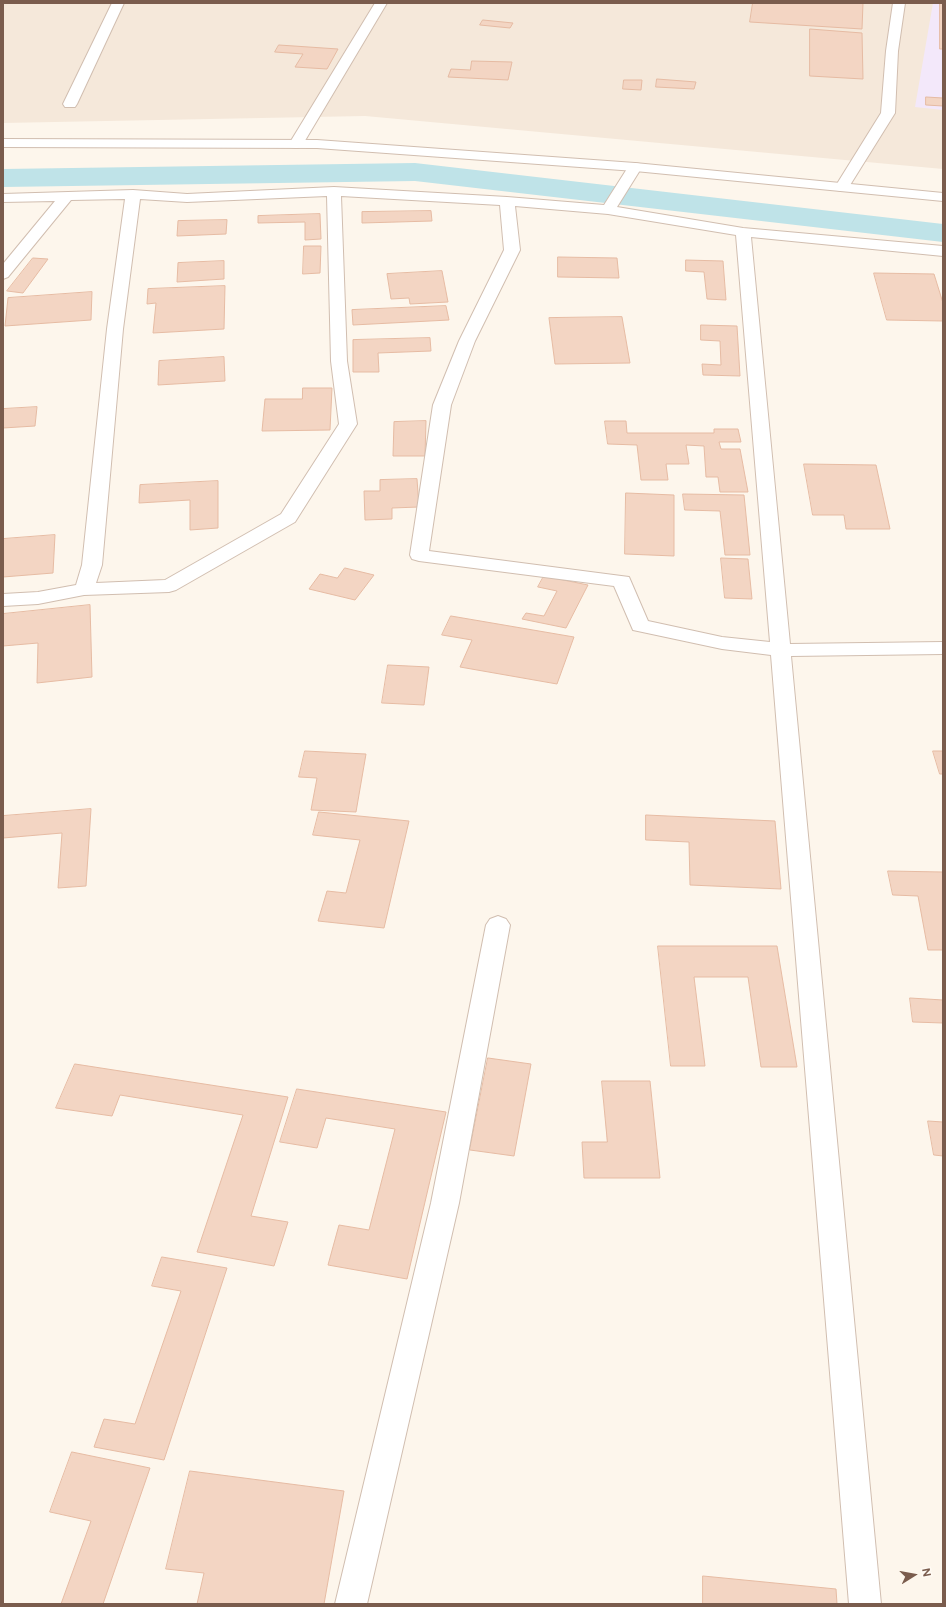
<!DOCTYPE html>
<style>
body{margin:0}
#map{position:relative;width:946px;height:1607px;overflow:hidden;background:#fdf6ec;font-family:Figtree,sans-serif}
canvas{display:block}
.frame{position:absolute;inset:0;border:4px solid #7a5c4d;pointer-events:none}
.north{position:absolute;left:894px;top:1555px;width:40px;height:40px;-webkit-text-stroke:3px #fffaf3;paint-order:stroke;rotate:79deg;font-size:11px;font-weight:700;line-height:16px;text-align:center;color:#7a5c4d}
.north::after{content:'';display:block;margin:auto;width:14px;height:18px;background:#7a5c4d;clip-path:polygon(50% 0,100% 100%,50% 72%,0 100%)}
</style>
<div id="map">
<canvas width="946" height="1607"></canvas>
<div class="frame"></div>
<div class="north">N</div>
</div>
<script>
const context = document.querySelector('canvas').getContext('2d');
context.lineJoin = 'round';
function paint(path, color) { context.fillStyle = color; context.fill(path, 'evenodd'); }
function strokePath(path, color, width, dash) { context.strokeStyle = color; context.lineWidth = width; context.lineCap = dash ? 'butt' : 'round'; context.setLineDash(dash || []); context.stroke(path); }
paint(new Path2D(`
 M3,3h940v166l-578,-53 -362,7z`), '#f5e8da');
paint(new Path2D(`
 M933,3h10v107l-28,-3z`), '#f3e8fa');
paint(new Path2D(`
 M415,163l528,61v18l-528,-61 -412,6v-18z`), '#bfe3e8');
const building = new Path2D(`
 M753,3h110l-1,26 -112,-7z
 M940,3h3v46h-3z
 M483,20l30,3 -3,5 -30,-3z
 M810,29l52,4 1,46 -53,-3z
 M279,45l59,4 -11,20 -32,-2 8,-13 -28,-2z
 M472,61l40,1 -4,18 -60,-3 3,-8 19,1z
 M657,79l39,3 -2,7 -38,-2z
 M624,80h18l-1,10 -18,-1z
 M926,97l17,1v8l-17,-1z
 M431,211l1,10 -70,2v-11z
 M320,214l1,25 -16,1v-18l-47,1v-7z
 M227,220l-1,14 -49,2 1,-15z
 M304,246h17l-1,27 -17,1z
 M558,257l59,1 2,20 -61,-1z
 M33,258l15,1 -25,34 -16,-2z
 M686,260l37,1 3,39 -19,-1 -3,-27 -18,-1z
 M224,261v18l-47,3 1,-19z
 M442,271l6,31 -38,2 -1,-6 -18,1 -4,-25z
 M874,273l60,1 9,29v18l-56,-1z
 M225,286l-1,43 -71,4 3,-30 -9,1 1,-15z
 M92,292l-1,28 -86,6 3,-28z
 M446,306l3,14 -96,5 -1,-15z
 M622,317l8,46 -75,1 -6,-46z
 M701,325l36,1 3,50 -37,-1 -1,-11 19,1 -1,-24 -19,-1z
 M430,338l1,13 -53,2 1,19h-26v-32z
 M224,357l1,24 -67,4 1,-24z
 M303,388h29l-2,42 -68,1 3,-32h37z
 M37,407l-2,19 -32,2v-19z
 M426,421l-1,35h-32l1,-34z
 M605,421h21l1,12h87v-4h24l3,13h-22l2,7h19l8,43h-28l-2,-15h-12l-2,-31 -18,-1 3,19h-23l2,16h-27l-4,-35 -29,-1z
 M804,464l72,1 14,64h-44l-2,-14h-31z
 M417,479l2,28 -27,1v11l-27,1 -1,-29h16v-11z
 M218,481v47l-28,2v-30l-51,3 1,-18z
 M626,493l48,2v61l-49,-2z
 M683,494l61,1 6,60h-25l-5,-44 -35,-1z
 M55,535l-2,38 -50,4v-38z
 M721,558l27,1 4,40 -27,-1z
 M345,568l29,7 -19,25 -46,-11 11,-15 17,4z
 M544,576l44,9 -22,43 -44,-9 4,-6 18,3 13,-25 -19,-4z
 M90,605l2,72 -55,6 1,-40 -35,3v-32z
 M451,616l123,21 -17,47 -97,-17 12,-27 -30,-5z
 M388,665l41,2 -5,38 -42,-2z
 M305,751l61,3 -10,58 -45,-2 6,-32 -18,-1z
 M933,751h10v23h-3z
 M91,809l-5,77 -28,2 4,-55 -59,5v-22z
 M319,812l90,9 -25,107 -66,-7 9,-30 19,2 14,-53 -47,-5z
 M646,815l129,6 6,68 -91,-4 -1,-43 -43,-2z
 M888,871l55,1v78h-15l-10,-54 -25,-1z
 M658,946h119l20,121h-36l-13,-90h-54l11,89h-34z
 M910,998l33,2v23l-30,-1z
 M488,1058l43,6 -17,92 -44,-6z
 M75,1064l213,33 -37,119 37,6 -14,44 -77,-14 46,-137 -123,-20 -8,21 -56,-8z
 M602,1081h48l10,97h-76l-2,-36h25z
 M297,1089l149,23 -39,167 -79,-14 11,-40 30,5 26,-101 -69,-11 -9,30 -37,-6z
 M928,1121l15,1v34l-9,-1z
 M162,1257l65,11 -63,192 -70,-13 10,-28 31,5 46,-133 -29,-5z
 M72,1452l78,16 -47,136h-42l30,-83 -41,-9z
 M190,1471l154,20 -20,113h-127l7,-31 -38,-4z
 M703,1576l133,13 1,15h-134z`);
paint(building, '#f3d5c3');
strokePath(building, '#e6bba3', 1);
const minor = new Path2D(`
 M112,3h12l-47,101 -2,3h-10l-2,-3z
 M375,3h12l-84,141 -2,3 -5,1 -5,-1 -2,-3z
 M893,3h12l-7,48 -3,62 -48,77 -5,1 -5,-1 -2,-3 46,-74 5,-62z
 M635,163l5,1 2,3 -25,40 126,21 200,18v10l-192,-19 39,407 153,-2v12l-152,2 90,948h-32l-78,-949 -49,-6 -89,-19 -19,-44 -195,-25 -7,-2 -2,-4 23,-150 26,-64 45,-91 -4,-45 -159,-9 6,165 10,63 -62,98 -119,68 -7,2 -85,3 -46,9 -35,2v-12l35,-2 38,-7 6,-20 25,-236 18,-130 -54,1 -63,77 -5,2v-15l52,-63 -52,1v-8l130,-4 54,4 147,-7 173,10 97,8 26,-41zM327,196l4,165 8,63 -58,90 -116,66 -69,3 6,-18 21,-236 17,-130 47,3zM515,206l93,8 128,21 34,407 -48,-5 -74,-16 -19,-44 -200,-26 22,-146 24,-64 45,-91z
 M498,916l8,3 4,6 -51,278 -92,401h-32l96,-401 55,-278 4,-6z`);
const tertiary = new Path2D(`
 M3,139l314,1 318,23 308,30v8l-308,-30 -318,-23 -314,-1z`);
strokePath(minor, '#d1beb0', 2);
strokePath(tertiary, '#d1beb0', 2);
paint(minor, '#fff');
paint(tertiary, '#fff');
</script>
